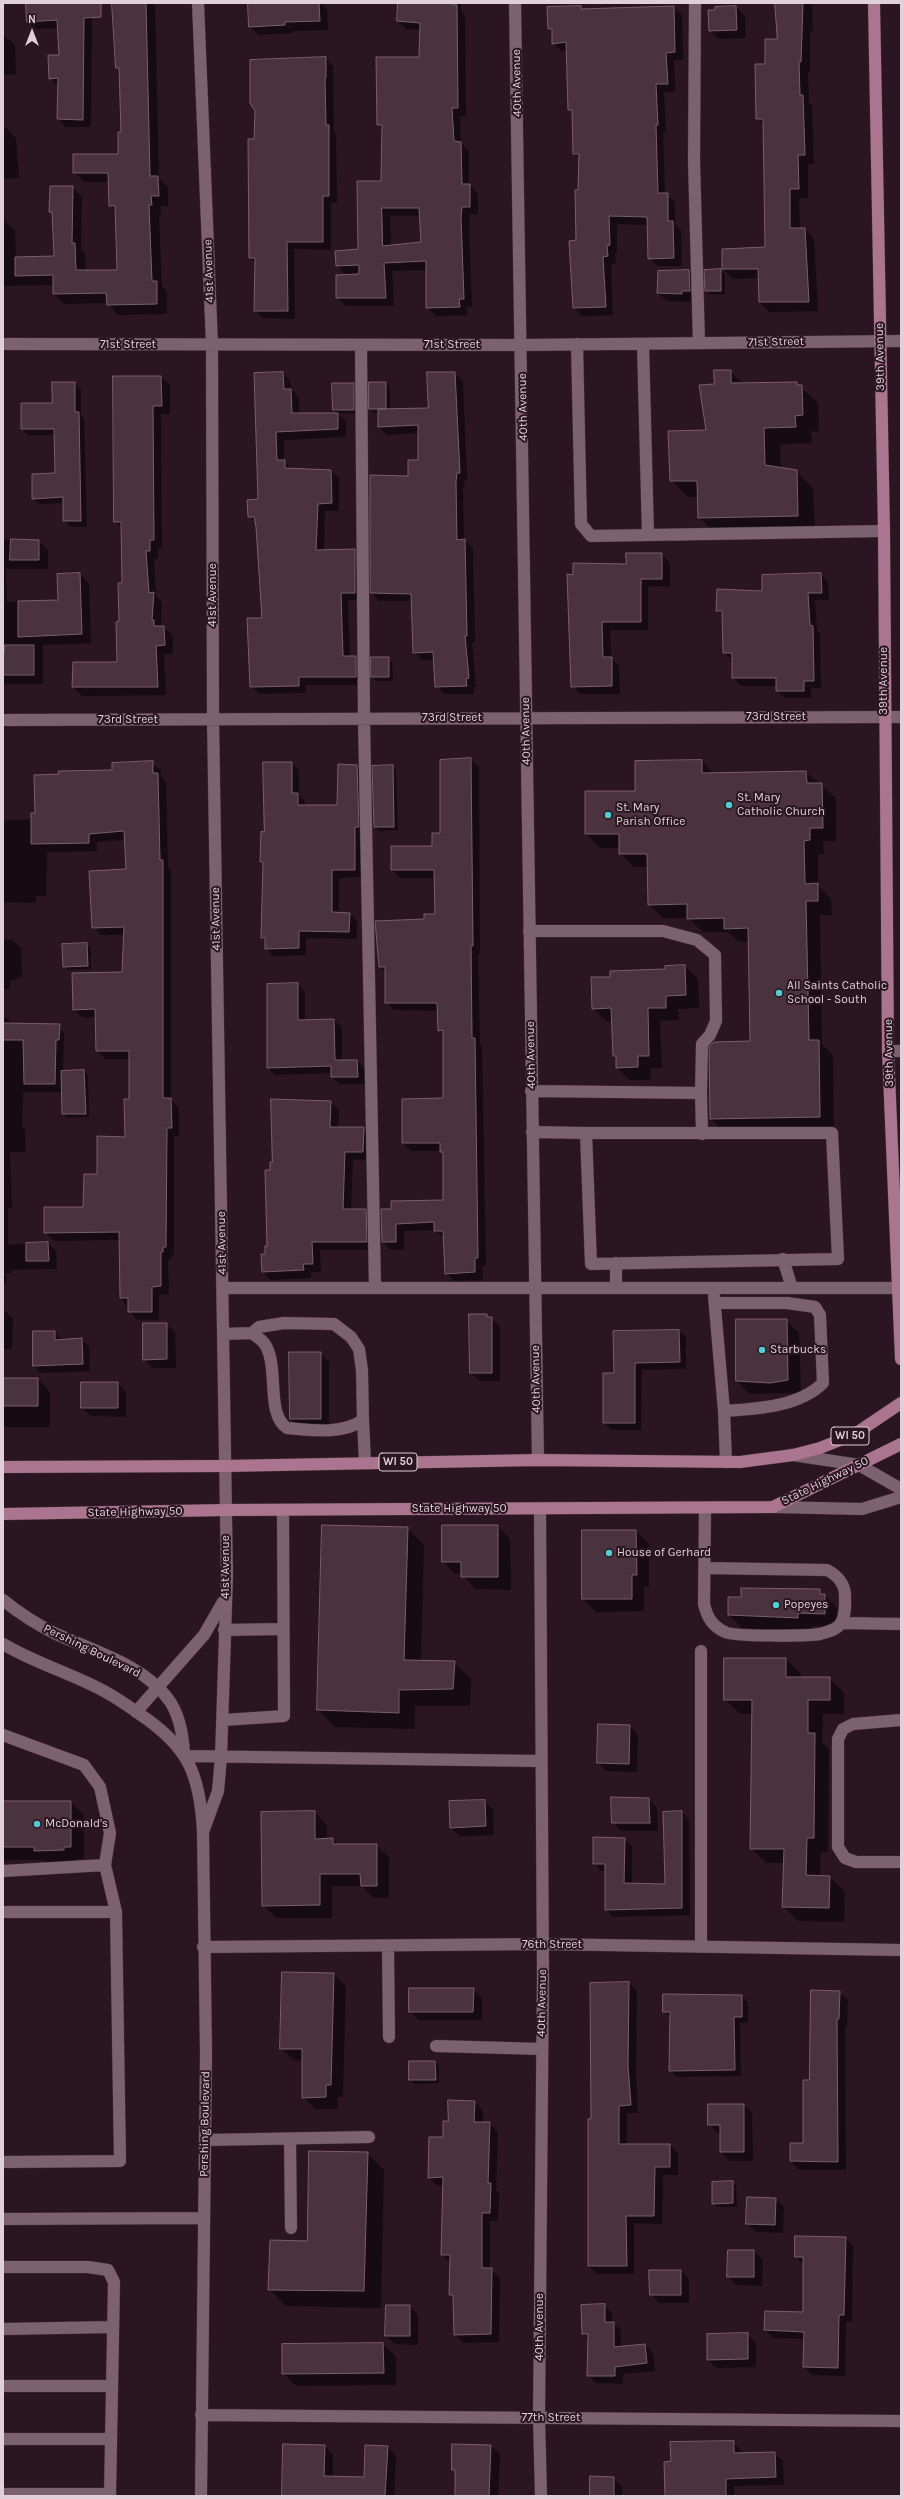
<!DOCTYPE html>
<style>
body{margin:0}
#map{position:relative;width:904px;height:2499px;overflow:hidden;background:#2a1520;font-family:Karla,sans-serif}
canvas{display:block}
.frame{position:absolute;inset:0;border:4px solid #dfd1d7;pointer-events:none}
.north{position:absolute;left:12px;top:12px;width:40px;height:40px;-webkit-text-stroke:3px #2a1520;paint-order:stroke;rotate:0deg;font-size:11px;font-weight:700;line-height:16px;text-align:center;color:#dfd1d7}
.north::after{content:'';display:block;margin:auto;width:14px;height:18px;background:#dfd1d7;clip-path:polygon(50% 0,100% 100%,50% 72%,0 100%)}
</style>
<div id="map">
<canvas width="904" height="2499"></canvas>
<div class="frame"></div>
<div class="north">N</div>
</div>
<script>
const context = document.querySelector('canvas').getContext('2d');
context.lineJoin = 'round';
function paint(path, color) { context.fillStyle = color; context.fill(path, 'evenodd'); }
function strokePath(path, color, width, dash) { context.strokeStyle = color; context.lineWidth = width; context.lineCap = dash ? 'butt' : 'round'; context.setLineDash(dash || []); context.stroke(path); }
function drawText(font, color, halo, rows, align = 'center') {
  context.font = font + ' Karla,sans-serif'; context.lineWidth = 4; context.setLineDash([]); context.textBaseline = 'middle'; context.strokeStyle = halo; context.fillStyle = color; for (const [text, x, y, turn = 0] of rows) {
    context.save(); context.translate(x, y); context.rotate((+turn || 0) * Math.PI / 180); context.textAlign = isNaN(turn) ? turn : align; if (halo) context.strokeText(text, 0, 0); context.fillText(text, 0, 0); context.restore();
  }
}
paint(new Path2D(`
 M54,3h31l7,7 -1,117h-25l-8,-8v-33l-8,-8 10,-22 -1,-28 -23,1 -8,-8z
 M113,3l42,1 4,175 9,8v19h-7v8h-2l3,73 5,5v22l-49,1 -10,-12 -44,1 -10,-10v-9l-51,1v-66l12,10 1,28 39,-1 -2,-43 -3,-3 22,-24 10,10 -1,53 4,4 1,17h32l-2,-59 -6,-7 -1,-23h-25l-10,-10 45,-17 3,-22 -2,-63 -3,-2z
 M249,3h73l5,6 1,21 -35,1v2l-34,2 -9,-8z
 M399,3h62v8l4,4 1,101h-6l1,28 8,7v34l9,9v20h-8l-1,12 3,81h-5v8l-31,1 -9,-9v-37l-35,1 2,35h-48l-9,-8 23,-23v-2l-15,1 -8,-9 22,-15 23,-68 1,-53 -5,-4 42,-67 1,-28 -15,-1 -8,-8zM390,216h31l1,27 -31,3z
 M776,3h36l1,28h-3v41h-2l1,31 3,3 2,58h-6v34h-9l1,31h5l9,10 4,72 -49,1 -9,-10v-24l-27,1 -10,-10 43,-21 -2,-123 -7,-7 9,-53 12,-25z
 M580,7l3,3 91,-3 8,8 1,45h-9l1,31 -11,1 2,40h-3l2,62 10,8v22l6,6 1,36h-25l-8,-8 -1,-33 -31,-1v29l-2,1 1,9 -5,2 2,50 -31,1 -8,-8 6,-149 -6,-5 -1,-40 -4,-4 -1,-59h-7l-8,-8v-10l-4,-5z
 M736,7l9,9 1,22 -28,1 -8,-8z
 M3,35l12,10 1,29 -13,1z
 M326,58l7,8 1,66 2,2 1,69h-6v47l-37,-1 1,70 -32,-1 -8,-7 1,-48 -6,-5 5,-118z
 M3,128h3l10,10 3,40 -16,1z
 M720,270l5,5v19l-15,1 -4,-4z
 M689,271l9,9v20h-8v2l-23,-1 -9,-8 1,-21z
 M730,371l13,13 53,-1 22,20 1,28 -8,1 1,11 -32,1 1,25 15,2 17,17 2,44 -99,2 -17,-17v-20h-11l-17,-17 37,-49 7,-46z
 M282,373l8,7 1,9 8,9v16h39l-4,-4 -1,-26h20l4,4 1,25 -20,1 8,7v16l-62,3v21l9,9 38,1 8,7v33h-14l-1,40 31,-1 7,8 1,42h-15l2,57h6l7,8v20h-57v8l-47,1 -8,-8 12,-67 -6,-95 -8,-8 10,-16z
 M455,373l8,8 4,99h-2l-2,10 1,50 9,8 2,95h-3l4,43h-2v8h-30l-8,-8 -1,-26h-13l-8,-8 -2,-51h-33l-8,-8 38,-116 10,-16v-28l-32,2 -8,-8v-14h-5l-4,-4 16,-26 4,4v23l39,-1z
 M161,377l9,8v29h-9l1,134h-4v11h-4l2,37 6,6 -1,25h3l9,9v18h-9l2,41 -84,1 -9,-9 45,-24 5,-79 -1,-56 -7,-7z
 M75,383l6,6v27l3,3 3,108h-17l-6,-7v-17l-25,1 -6,-6 23,-24 -1,-39h-27l-6,-6 31,-25z
 M3,540l36,1 9,9v19h-42l1,33 52,-1 21,-27 9,10 2,59 -48,2v39h-40z
 M662,554l8,9v24l-22,-1v44h-38l1,28 8,8 1,28h-40l-8,-8 2,-110z
 M821,574l7,8 1,18h-14l2,31 3,3 1,54h-10v10h-26l-8,-7v-5h-36l-8,-8v-18l-9,-7 -1,-37 -6,-6z
 M388,658l4,4 1,19h-17l-4,-4z
 M471,760l8,7 1,187h-2l2,90 2,3 4,219h-4l1,14 -29,1 -8,-8 -2,-35 -9,-8 -31,1v19h-13l-8,-8 10,-32 51,-9v-47l-3,-3h-30l-8,-8 41,-44v-64l-5,-5 -1,-19 -44,-1 -8,-8v-29l-6,-6 45,-47 11,-5 -1,-37h-35l-8,-8 41,-23 8,-13z
 M702,761l12,13 92,-2 30,26v43h-13l1,13h-6v32l13,13 1,16h-12l2,129 11,11 1,76 -108,2 -15,-14 40,-77 -2,-100h-10l-11,-10h-25l-15,-14h-25l-14,-14 -1,-37h-14l-14,-14v-5h-20l-14,-14v-42h50z
 M152,763l9,8v6l5,5 2,85 3,3v230l8,8v28h-5v119h-3v5h-3l1,34 -10,1v25h-22l-16,-22 -1,-58 -66,1 -9,-9 39,-24 14,-33 28,-37 4,-38v-41h-25l-8,-8 -1,-34 -13,1 -9,-8 49,-37 2,-38h-24l-8,-8 34,-57 -1,-30 -29,2v9l-50,1 -1,44h-10v7l-33,-1v-81l29,-2 4,-5 77,-43z
 M292,763l7,7v25l6,6v5h33l19,-40 8,8 -3,103 -23,1v35l11,1 7,7v18l-51,-1v17l-33,1 -7,-8v-7l-4,-3 2,-73 -3,-4 4,-28z
 M392,766l4,4 2,60 -19,1 -4,-4z
 M3,940h9l9,8 1,29 -12,4v8h-7z
 M87,944l4,4v21l-23,1 -4,-4z
 M685,966l13,13 1,29 -21,1 1,11 -19,1 2,47h-12l1,12h-21l-13,-12v-9l-3,-3 -1,-35h-7l-13,-13 73,-38z
 M298,984l7,8v28h29l8,7v34h15l7,7 1,16h-25l-8,-7v-4l-57,2 -7,-7z
 M3,1018h4l5,6 44,1 8,8 -1,39 21,-1 4,4 1,42 -22,1 -4,-4 -1,-22h-39l-1,34 3,4 1,22h-16l2,56h-4v37l40,-2 8,8 1,18 -47,1 1,3 -5,1 1,9h-4z
 M330,1102l9,8 -1,18h25l8,9v23h-18l-2,50h15l8,8 1,32h-55l1,22h-10v6l-40,2 -8,-8 5,-25 2,-76z
 M3,1310l10,8 -1,31h-9z
 M470,1315h17l13,11v55h-20l-9,-8z
 M786,1320l13,13 2,60 -51,1 -13,-13z
 M166,1324l9,8 1,36h-23l-9,-8z
 M679,1331l7,6v32l-44,1 -1,60h-30l-7,-7v-49h11l-1,-42z
 M34,1332h21l7,8h20l7,7 1,24 -49,2 -7,-7z
 M320,1353l9,9v66h-29l-9,-9z
 M3,1379h35l12,13v35h-47z
 M118,1383l8,9v25l-35,-1 -9,-8z
 M323,1526l84,2 17,17 -3,116 33,1 17,17 -1,27h-55v23l-80,-2 -17,-17z
 M498,1526l12,13 1,51 -36,-1 -13,-15h-7l-12,-13z
 M636,1531l13,13v43h-5v24l-48,1 -13,-13z
 M820,1590l17,18v18h-26v4l-69,-2 -13,-13z
 M786,1659l15,15v4h28l15,15v21h-21l-1,28 7,7 -1,103h-7l-1,25h10l15,15 -1,30 -46,-1 -15,-15 2,-43h-19l-15,-15 1,-134h-12l-15,-15z
 M630,1726l8,9 -1,37 -30,-1 -9,-8z
 M649,1799l8,9 1,23h-37l-8,-8z
 M485,1801l8,9 1,25 -34,1 -9,-8z
 M3,1802h68l13,13v44h-7v4h-29l-4,-3h-41z
 M314,1812l13,13v15l6,-1 5,6h38l13,12v41h-15l-12,-12h-30v32h-56l-13,-13z
 M682,1812l7,8 1,95 -77,2 -7,-8v-38h-5l-7,-8 30,-24 8,7v38l34,1z
 M334,1974l12,12 -3,111h-5v12h-23l-12,-12v-36l-10,-1 -12,-12z
 M629,1983l8,8 -1,84 2,38h-11v32h43l8,8v22h-15l-1,49 -28,-1v51h-37l-8,-8 3,-146z
 M473,1989l9,9v22h-63l-9,-9z
 M839,1992l9,8 -1,27h-2l1,143h-47l-8,-9 13,-17 6,-63z
 M742,1996l6,7v20h-8l1,53 -64,1 -7,-7 1,-52 -7,-7z
 M435,2062l4,4v17l-24,1 -5,-4z
 M475,2102l8,9v12h6l9,9 -2,58 3,3 -1,28h-8v48l10,9 -1,64 -35,1 -9,-8 -1,-36 -4,-4 1,-31 -9,-9 2,-70 -7,1 -8,-9 20,-55z
 M744,2105l8,8 1,48h-23l-9,-9v-19h-3l-9,-9z
 M367,2153l17,17 -3,138 -95,-2 -17,-17 39,-47z
 M732,2182l4,4 1,21h-20l-4,-4z
 M775,2199l9,8 -1,26 -27,-1 -9,-9z
 M845,2238l8,8 -1,76h-6l-1,54 -33,-1 -8,-8 1,-28 -32,-1 -8,-8 1,-18 38,1v-48l-8,-8z
 M754,2251l9,9 -1,26 -26,-1 -8,-9z
 M681,2270l8,9v24h-30l-8,-9z
 M604,2305l8,8 1,10 8,7v18l24,-3 8,8 2,18 -32,3v10l-27,-1 -8,-8v-36l-6,-6z
 M410,2306l8,9v30l-23,-1 -9,-8z
 M747,2334l9,9v24l-39,1 -9,-8z
 M383,2344l13,13v28l-100,1 -13,-13z
 M733,2442l8,8v4l34,-1 8,8 1,24 -50,1v10h-62z
 M325,2446l8,9v23h32l23,-31 8,9 -2,40h-111z
 M491,2446l9,8 -2,42h-42v-23l-3,-4z
 M613,2478l9,8v10h-30z`), '#0007');
const building = new Path2D(`
 M26,3h75v14l-17,1 -1,102 -26,-1 1,-41 -9,1 -1,-24h11l-2,-35 -30,2z
 M112,3h34l4,173h8l1,20h-8l1,9h-3l3,76h5v23l-50,1 -1,-12 -53,1v-19l-38,1v-19l39,-1 -2,-44h-3l1,-26h23l-1,57h3l1,27h41l-2,-64h-6l-1,-33h-35v-19h45v-22h3l-2,-64h-3z
 M248,3h71l1,18 -35,1v3l-36,2z
 M398,3h55v2h4l1,103h-6l2,33 7,1 1,42h8v23h-8l-1,10 3,82h-5l1,8 -34,1v-47l-42,2 2,35h-50v-23l23,-1v-9l-23,1 -1,-15 23,-2 -1,-68h24l1,-56h-5l-1,-68h43l1,-34 -23,-2zM382,208h37l2,34 -38,4z
 M775,3h28l-2,59h-2l1,33h3l2,60h-7l1,34h-9v39h15l4,74h-50l-1,-33h-36v-20l43,-2 -2,-128h-7l-1,-55h10v-25h12z
 M581,6v3l93,-3 1,46 -9,1 2,31h-12l2,41h-2l2,68h10v28h5l1,37 -26,1 -1,-42 -38,-1 1,29 -3,1 1,10 -5,1 3,50 -33,1 -4,-67 7,-1 -1,-50h3l1,-36h-6l-1,-44h-4l-2,-68 -14,2v-15h-4l-1,-22z
 M736,6l1,24 -28,1 -1,-21h7v-3z
 M326,57v21h-1l1,47h3v71h-6v46h-36l1,69h-34l1,-53h-6l-1,-119h6l1,-28 -5,-8v-43z
 M721,269v22h-16l-1,-21z
 M689,270l1,21h-8v3l-25,-1 1,-22z
 M714,370h17v13l66,-1v3h5l1,30 -8,1 1,11 -32,1 1,37 32,5 1,46 -100,2 -1,-37h-27l-2,-50 38,-1 -7,-45 15,-1z
 M283,372l1,17h7l1,24h46v16l-62,3 1,28h8v8l46,2 1,33 -14,1 -2,46 39,-1v44h-14l2,63h13v21h-57v9l-49,1 -3,-69h15l-6,-91 -2,-10h-6l-1,-17 11,-1 -4,-126z
 M427,372h28l5,101h-3l-1,9 1,58 8,-1 2,97h-2l4,42 -3,1 1,7 -32,1 -2,-35 -20,1 -2,-59 -41,-1v-118l38,1v-16h10v-35l-40,2v-18l50,-1z
 M113,376h48l1,30h-9l1,134h-4v11h-4l3,42 5,-1 -2,28h2v6h10l1,19 -9,1 2,41h-86l1,-25h44l-1,-40 3,-1 -1,-38h4l-1,-61h-7z
 M52,382h23v30h4l2,109h-18v-24l-31,2v-25l23,-1 -1,-44h-33v-26h31z
 M369,382h17v27h-17z
 M332,383h22v27h-21z
 M11,539l28,1v20h-29z
 M626,553h36v26h-21v43h-39l1,35h9v29l-41,1 -4,-113 6,1v-12l53,1z
 M80,573l2,61 -64,3v-36l40,-1 -1,-26z
 M821,573l1,20h-14l2,32 3,1 1,55h-10v10h-28v-13h-44v-25h-9l-1,-42h-6l1,-22 45,2v-16z
 M5,645h29v30h-31z
 M371,657h18v20h-18z
 M471,758l2,188h-2l1,92h3l3,220h-3v14l-30,2 -2,-43h-9v-9l-38,2v18h-14l-1,-33h10v-8l52,-1v-48h-3v-9h-38v-44l41,-1v-68l-5,1 -1,-28h-52v-36h-6l-4,-46 49,-2v-5h11l-1,-44h-43v-24h41v-13h8v-73z
 M702,760v13l104,-2 1,12h15l1,45h-13v12l-6,1 1,43 13,-1v18h-12l3,139h10l1,77 -110,2 -1,-72 5,-5 36,-1 -2,-113 -24,1v-11l-37,1v-15l-39,1 -1,-51h-28v-20h-34v-43h50v-30z
 M153,761v12h5l2,87h3v238h8l1,30h-5l-1,119h-3v5h-2v34l-9,1v25h-24v-14h-8l-1,-66 -75,1v-26h39l1,-33h13v-38l28,1 -1,-38h5v-48h-33l-1,-42 -22,1 -1,-37 50,-1 2,-45 -32,1 -3,-57 37,-2 -2,-38 -35,3v9l-58,1v-31h4l-1,-38 25,-1 -1,-3 54,-1v-7z
 M263,762h29v31h6v12h39l1,-41 19,1 2,62h-4v43h-23v42l18,1 -1,19 -50,-1v17l-34,1v-11h-4l2,-76h-3l1,-31 3,1z
 M393,765l1,62h-20l-2,-61z
 M87,943l1,23 -25,1 -1,-23z
 M685,965l1,30 -20,1v12h-18l1,48h-11v11l-22,1v-12h-3l-2,-48 -19,1 -1,-32h19v-6l55,-2v-3z
 M298,983v37l36,-1 1,41h22l1,17h-27v-11l-64,2v-84z
 M3,1023l57,1 -1,16h-3l-1,44h-31l-1,-44h-20z
 M84,1070l2,44h-24l-1,-43z
 M271,1099l60,2 -1,26h34l-1,25h-18l-2,57h23l1,33h-55l1,22h-10l1,6 -42,2 -1,-18h4v-8h2l-2,-76h5v-8h2z
 M48,1242l1,19h-23v-18z
 M469,1314h18v3h5v56h-22z
 M736,1319h51l1,61 -18,3 -34,-2z
 M143,1323h24v36l-24,1z
 M679,1330l1,32 -45,1v60h-32v-50h11l-1,-42z
 M33,1331h22v9l27,-2 1,26 -50,2z
 M289,1352h32v67h-31z
 M3,1378h35v28h-35z
 M81,1382h37v26h-37z
 M322,1525l86,2 -4,133 51,1 -2,28 -54,1v23l-82,-3z
 M442,1525h56v52h-37v-15h-19z
 M582,1530h54l1,45h-5v24h-50z
 M741,1588l79,1v5h5v20l-27,-1v5l-70,-3v-18h13z
 M724,1658h62v19h44v23h-22v33h7l-1,105h-7l-1,37 24,1 -1,32 -47,-1 2,-58h-34l2,-149h-28z
 M598,1724l32,1 -1,39 -32,-1z
 M611,1797l38,1 1,25h-38z
 M485,1800l1,26 -36,2 -1,-27z
 M3,1801h68v46h-7v3l-30,1v-4h-31z
 M315,1811v28l18,-1v6h44v42h-16l-1,-12h-40v31l-58,1 -1,-94z
 M682,1811v97l-77,2v-46h-12v-27l32,1 -1,45 41,1 -2,-72z
 M282,1972l52,1 -3,112h-5v12l-24,1v-49h-22z
 M629,1982l-1,84 3,39 -12,1v38h51v23h-15l-1,49h-28l1,50h-39v-147h3l-1,-136z
 M409,1988h65l-1,24h-64z
 M811,1990l29,1 -1,28h-2l1,143 -48,-1v-18h13v-63h6z
 M663,1994l79,1v22h-8l1,53 -66,1 1,-59h-7z
 M409,2061h26l1,19h-27z
 M448,2100l27,1 -1,21h16l-2,61h3l-1,30h-8v55h10l-1,66 -37,1 -1,-40h-4l1,-40h-9l2,-78 -15,1 1,-41h14v-16h5z
 M708,2104h36v48h-24v-27h-12z
 M309,2151l59,1 -4,139 -96,-1 2,-50 37,1z
 M733,2181v22l-21,1v-22z
 M747,2197l29,1 -1,27 -29,-1z
 M795,2236l51,1 -2,78h-5l-1,53 -35,-1 1,-35 -40,-2 1,-19 38,1v-55h-8z
 M728,2250h26v27h-27z
 M649,2270h32v25h-31z
 M605,2304v18h9v25l31,-3 2,19 -32,4v9h-28l1,-42h-6l-1,-29z
 M386,2305h24v31h-25z
 M748,2333v26l-41,1v-26z
 M383,2343l1,30 -102,1v-30z
 M734,2441v12l41,-1 1,25 -50,2v17h-61l-1,-34 7,-1 -1,-19z
 M283,2444l42,1 -1,31 40,1 1,-32 23,1 -3,50h-103z
 M452,2444l39,1 -2,51h-34v-26h-3z
 M590,2476l24,1v19h-24z`);
paint(building, '#4a333e');
strokePath(building, '#795f6b', 1);
const minor = new Path2D(`
 M198,3l14,342 1,374 14,856 -6,182 -3,34 -15,41
 M515,3l23,1457
 M695,3l-1,158 5,182
 M3,344l519,1 379,-4
 M577,344l4,180 10,12 293,-5
 M643,344l5,191
 M361,345l3,374 11,568
 M3,720l898,-3
 M529,931h134l34,9 18,15 1,66 -6,14 -8,9 -1,49 -170,-2
 M888,1051h13
 M701,1093l1,41
 M532,1132l54,1 5,131 247,-5 -6,-126h-246
 M783,1259l9,29
 M616,1263v24
 M222,1288h677
 M714,1296l10,115 2,51
 M715,1303h72l28,4 5,8 3,68c-24,24 -67,26 -99,28
 M223,1334l29,-1 7,-6 25,-4 50,1 17,13 8,12 3,21 1,50c-21,15 -52,10 -76,8 -22,-14 -7,-64 -23,-85 -3,-4 -9,-7 -12,-10
 M363,1420l2,43
 M793,1455l66,10 42,24
 M773,1507l89,2 39,-12
 M540,1509l3,465 -4,444 2,78
 M705,1568l122,2c10,5 18,14 18,26 0,9 1,19 -4,27 -4,7 -14,9 -21,11 -13,2 -85,3 -95,-2 -13,-6 -18,-15 -21,-28l1,-96
 M3,1600c16,13 33,24 51,33 39,18 92,32 117,70 9,15 12,33 13,50
 M841,1623l60,1
 M224,1630l58,-1
 M3,1644c32,19 67,29 99,46 13,7 25,15 36,23 50,33 62,60 65,119l3,222 -5,442
 M701,1651v296
 M136,1712l68,-77 19,-33
 M224,1720l60,-4 -1,-206
 M901,1720l-48,4 -10,5 -5,10v108l7,11 11,4h45
 M3,1735l81,30 16,22 10,46 -5,32 11,47 4,249 -117,1
 M185,1756l356,5
 M3,1871l102,-6
 M3,1912h113
 M388,1946l1,91
 M203,1947l340,-3 358,6
 M436,2046l106,3
 M290,2139l1,89
 M205,2140l164,-3
 M3,2219l201,-1
 M3,2267h85l20,3 6,12 -4,214
 M3,2329l110,-2
 M3,2386h109
 M201,2415l700,6
 M3,2439h108
 M3,2494h107`);
const major = new Path2D(`
 M874,3l10,528 4,520 13,308
 M3,1467l222,-1 313,-6 202,2 53,-7 27,-7 35,-14 46,-31
 M3,1514l223,-4 547,-3 128,-63`);
strokePath(minor, '#3e3036', 13);
strokePath(major, '#3e3036', 13);
strokePath(minor, '#7b626e', 12);
strokePath(major, '#ab7590', 12);
for (const [x, y, r, color] of [
 [729,805,4,"#51ccd1"],
 [608,815,4,"#51ccd1"],
 [779,993,4,"#51ccd1"],
 [762,1350,4,"#51ccd1"],
 [609,1553,4,"#51ccd1"],
 [776,1605,4,"#51ccd1"],
 [37,1824,4,"#51ccd1"]
]) { const dot = new Path2D(); dot.arc(x, y, r, 0, 2 * Math.PI); context.fillStyle = color; context.fill(dot); strokePath(dot, '#2a1520', 1.5); }
for (const [x, y, w] of [
 [850,1436,38],
 [398,1462,38]
]) { const box = new Path2D(); box.roundRect(x - w / 2, y - 9, w, 18, 3); context.fillStyle = '#2a1520'; context.fill(box); strokePath(box, '#dfd1d7', 1); }
drawText('bold 11px', '#dfd1d7', null, [
 ["WI 50",850,1436],
 ["WI 50",398,1462]
]);
drawText('12px', '#dfd1d7', '#2a1520', [
 ["40th Avenue",517,83,-91],
 ["41st Avenue",209,271,-92],
 ["71st Street",776,342,-1],
 ["71st Street",128,345],
 ["71st Street",452,345],
 ["39th Avenue",880,357,-91],
 ["40th Avenue",523,407,-91],
 ["41st Avenue",213,595,-90],
 ["39th Avenue",884,681,-90],
 ["73rd Street",776,717],
 ["73rd Street",452,718],
 ["73rd Street",128,720],
 ["40th Avenue",526,731,-91],
 ["41st Avenue",216,919,-91],
 ["39th Avenue",889,1053,-91],
 ["40th Avenue",531,1055,-91],
 ["41st Avenue",222,1243,-91],
 ["40th Avenue",536,1379,-91],
 ["State Highway 50",825,1481,-26],
 ["State Highway 50",459,1509],
 ["State Highway 50",135,1512,-1],
 ["41st Avenue",226,1567,-90],
 ["Pershing Boulevard",92,1651,26],
 ["76th Street",552,1945],
 ["40th Avenue",542,2003,-89],
 ["Pershing Boulevard",205,2124,-89],
 ["40th Avenue",540,2327,-90],
 ["77th Street",551,2418]
]);
drawText('12px', '#dfd1d7', '#2a1520', [
 ["St. Mary",737,798],
 ["Catholic Church",737,812],
 ["St. Mary",616,808],
 ["Parish Office",616,822],
 ["All Saints Catholic",787,986],
 ["School - South",787,1000],
 ["Starbucks",770,1350],
 ["House of Gerhard",617,1553],
 ["Popeyes",784,1605],
 ["McDonald's",45,1824]
], 'left');
</script>
